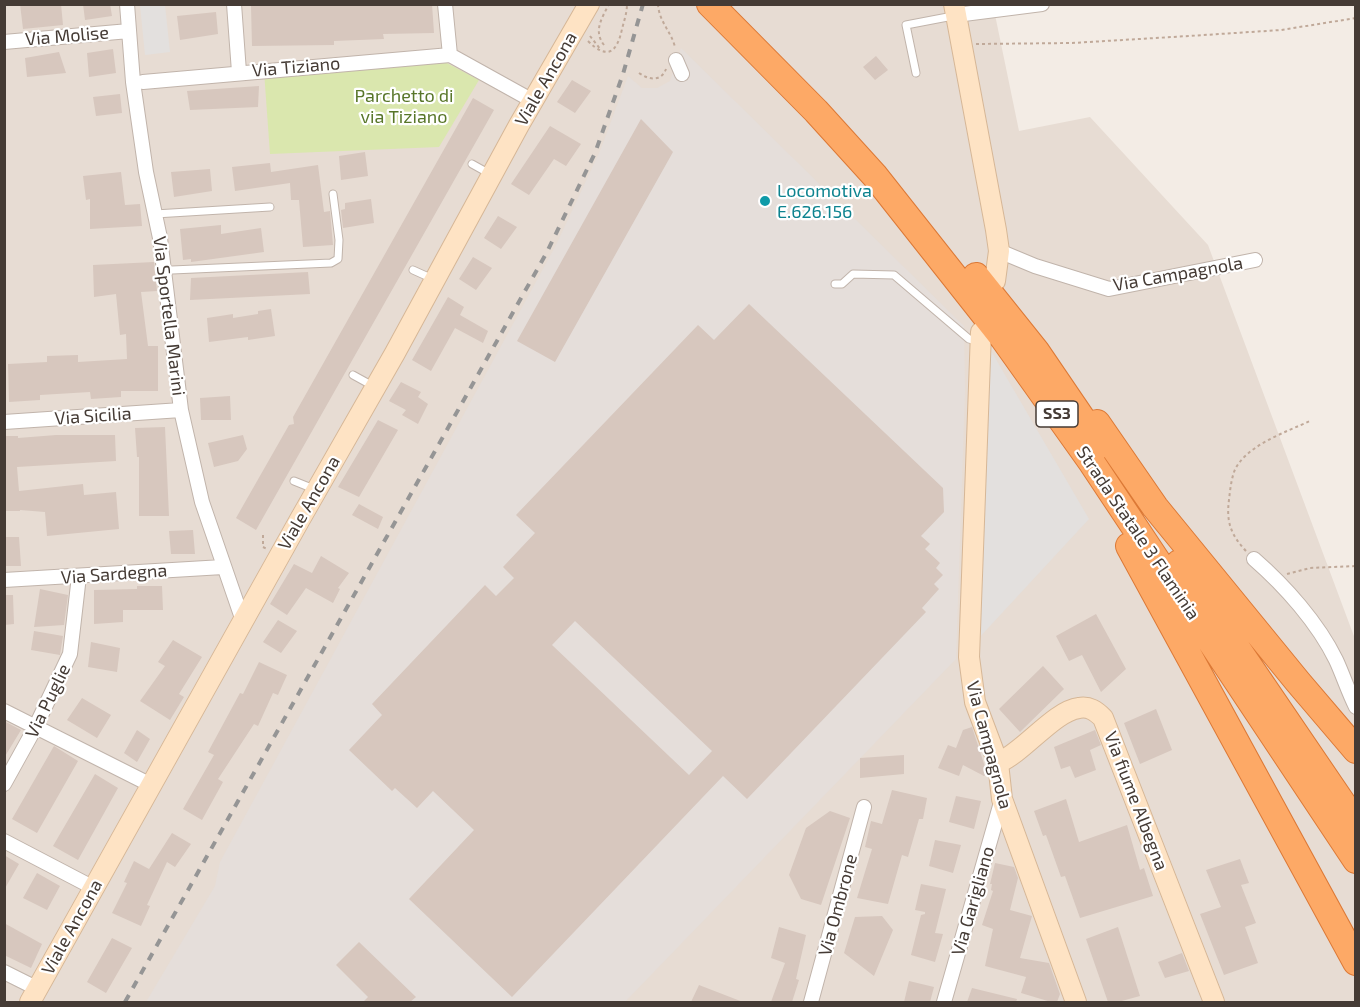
<!DOCTYPE html>
<style>
body{margin:0}
#map{position:relative;width:1360px;height:1007px;overflow:hidden;background:#f3ece5;font-family:"Exo 2",sans-serif}
canvas{display:block}
.frame{position:absolute;inset:0;border:6px solid #453b35;pointer-events:none}
</style>
<div id="map">
<canvas width="1360" height="1007"></canvas>
<div class="frame"></div>
</div>
<script>
const context = document.querySelector('canvas').getContext('2d');
context.lineJoin = 'round';
function paint(path, color) { context.fillStyle = color; context.fill(path, 'evenodd'); }
function strokePath(path, color, width, dash) { context.strokeStyle = color; context.lineWidth = width; context.lineCap = dash ? 'butt' : 'round'; context.setLineDash(dash || []); context.stroke(path); }
function drawText(font, color, halo, rows, align = 'center') {
  context.font = font + ' "Exo 2",sans-serif'; context.lineWidth = 4.5; context.setLineDash([]); context.textBaseline = 'middle'; context.strokeStyle = halo; context.fillStyle = color; for (const [text, x, y, turn = 0] of rows) {
    context.save(); context.translate(x, y); context.rotate((+turn || 0) * Math.PI / 180); context.textAlign = isNaN(turn) ? turn : align; if (halo) context.strokeText(text, 0, 0); context.fillText(text, 0, 0); context.restore();
  }
}
paint(new Path2D(`
 M5,5h988l26,126 71,-14 118,128 147,394v363h-1350z`), '#e7dcd3');
paint(new Path2D(`
 M681,48l283,278 1,65 -9,268 -331,343h-479l69,-116 5,-24 336,-617 44,-94 28,-75 14,12h15l13,-7z`), '#e5deda');
paint(new Path2D(`
 M445,62l34,18 -40,67 -169,7 -6,-83z`), '#dae7ae');
paint(new Path2D(`
 M140,5h25l5,47 -25,3z
 M987,344l102,175 -111,120z`), '#e3e0de');
paint(new Path2D(`
 M20,4h41l2,21 -40,4z
 M83,4h27l2,12 -27,4z
 M265,4h167l2,29 -51,1 1,5 -50,2v4l-82,1 -1,-40z
 M216,12l2,22 -38,6 -3,-24z
 M113,49l3,24 -27,4 -2,-24z
 M59,52l7,21 -39,4 -2,-19z
 M876,56l12,14 -13,10 -12,-13z
 M572,80l19,11 -16,22 -18,-11z
 M259,86l-1,21 -68,3 -3,-19z
 M120,94l2,19 -26,3 -3,-19z
 M473,98l21,12 -238,420 -20,-12 53,-93 5,-1 -1,-7z
 M641,119l32,33 -118,210 -38,-21z
 M550,126l31,18 -15,22 -12,-7 -25,36 -18,-11z
 M365,152l3,24 -27,4 -2,-24z
 M270,163l1,9 47,-7 6,47 6,-1 3,34 -30,2 -4,-47h-8l-1,-17 -55,8 -3,-24z
 M210,169l2,22 -38,6 -3,-25z
 M121,172l4,33 15,-1 2,22 -52,3v-30l-4,1 -3,-24z
 M371,199l3,24 -31,5 -2,-18 4,-1v-6z
 M498,216l19,11 -16,22 -17,-11z
 M221,225v9l40,-6 3,24 -73,10v-3l-8,1 -3,-31z
 M473,257l19,11 -16,22 -17,-11z
 M154,262l3,29 -16,1 7,54h10v45h-37v6l-30,2 -1,-7 -50,3v5l-31,2 -1,-38 39,-2v-6l31,-1v7l49,-3 -1,-25 -6,1 -4,-41 -22,3 -1,-32z
 M308,272l2,22 -120,6 1,-22z
 M448,297l16,10 -4,8 28,16 -5,12 -28,-15 -24,43 -19,-11z
 M749,304l194,184 1,24 -23,24 9,8 -5,5 15,14 -4,5 7,7 -9,9 5,5 -17,19 4,4 -179,187 -24,-23 -211,221 -103,-98 65,-69 -41,-39 -16,17 -22,-20 -3,3 -43,-41 33,-35 -10,-11 113,-119 11,11 18,-18 -11,-11 32,-34 -19,-18 182,-190 16,15zM575,621l137,130 -23,24 -137,-130z
 M271,309l4,27 -27,4v-3l-39,5 -2,-24 26,-4v4l25,-4v-3z
 M401,382l20,10 -3,5 10,7 -10,20 -16,-9 4,-5 -17,-9z
 M230,396l1,24h-30l-1,-22z
 M378,420l20,10 -39,67 -21,-10z
 M165,427l4,89h-30v-59h-2l-2,-29z
 M56,435h59l1,26 -99,6 2,24 64,-7 1,11 32,-3 3,37 -72,7 -2,-24 -25,-2v1h-16v-75h14v2z
 M243,435l4,14 -9,12 -24,6 -6,-24z
 M359,504l24,13 -5,12 -26,-14z
 M193,530l2,24h-24l-2,-23z
 M4,537h15l2,29h-17z
 M321,556l28,17 -11,15 2,1 -7,14 -27,-15 -19,27 -17,-11 24,-40 18,9z
 M137,586h25l1,24h-40v12l-29,2v-34l43,-1z
 M40,589l28,6 -4,30 -30,2z
 M4,595h9l1,29 -10,1z
 M1096,614l30,55 -25,23 -19,-37 -13,6 -13,-25z
 M278,620l19,11 -16,22 -18,-11z
 M34,631l29,5 -3,19 -29,-5z
 M173,640l29,17 -23,37 5,3 -14,23 -30,-19 25,-35 -7,-4z
 M91,642l29,6 -3,24 -29,-5z
 M259,662l28,13 -9,20 -5,-2 -15,33 -4,-2 -36,55 5,3 -21,38 -19,-11 31,-54 -6,-3 32,-59 3,1z
 M1043,666l21,23 -44,43 -21,-23z
 M82,698l29,17 -14,23 -30,-18z
 M1156,709l16,41 -32,14 -16,-41z
 M4,721l17,9 -17,28z
 M972,727l15,46 -3,3 -21,-11 -4,11 -21,-8 10,-23 8,3 7,-18z
 M137,730l13,9 -13,23 -13,-9z
 M1095,730l6,15 -11,5 6,20 -21,8 -5,-12 -9,3 -7,-22z
 M54,746l24,15 -41,72 -25,-14z
 M904,755v19l-44,4v-20z
 M95,774l23,14 -40,72 -25,-14z
 M892,790l35,8 -4,21h-4l-11,38 -6,-2 -14,49 -31,-6 15,-49 -7,-2 6,-26 11,3z
 M956,796l25,5 -7,28 -25,-7z
 M1066,799l13,43 48,-17 13,45 4,-2 9,28 -73,22 -15,-42 -4,1 -15,-42 -3,1 -9,-25z
 M830,811l20,7 -29,87 -20,-6 -12,-24 17,-47z
 M172,833l19,11 -16,23 -8,-5 -20,43 3,1 -9,20 -29,-13 15,-30 -3,-1 10,-21 15,8z
 M935,840l26,5 -8,28 -24,-7z
 M4,855l15,9 -15,26z
 M1240,859l9,24 -8,2 15,38 -11,4 13,36 -34,12 -24,-61 21,-7 -15,-37z
 M995,863l19,4 4,11 -8,32 22,6 -12,42 29,5 11,31 -3,8h-6l-30,-9 5,-16 -41,-11 8,-37 -11,-4 11,-34 -2,-1 1,-6h-2z
 M37,873l23,13 -13,24 -24,-12z
 M921,884l25,5 -11,44 8,1 -8,28 -24,-7 10,-40 4,-1v-2l-10,-2z
 M882,916l11,14 -19,46 -30,-23 11,-36z
 M4,923l38,21 -11,24 -27,-13z
 M779,927l27,8 -10,44 3,1 -7,22h-21l14,-39 -14,-5z
 M1118,927l22,69 -22,6h-10l-22,-63z
 M112,938l20,10 -26,45 -19,-11z
 M359,942l57,55 -6,5h-47l5,-5 -32,-32z
 M1182,953l7,18 -24,7 -7,-16z
 M909,981l25,6 -4,15h-26z
 M699,985l44,17h-52z
 M972,988l45,11 -1,3h-49z`), '#d7c7be');
const lane = new Path2D(`
 M916,73l-10,-48 47,-9
 M472,164l18,10
 M155,214l115,-7
 M172,270l159,-7 7,-4 1,-19 -6,-46
 M413,270l20,9
 M835,284h7l11,-10 41,1 75,64 8,2
 M353,375l20,11
 M294,481l20,8`);
const street = new Path2D(`
 M127,4l6,78 13,90 14,66 21,172 21,92 41,119
 M234,4l5,68
 M445,4l5,51 83,46
 M956,15l86,-11
 M4,42l125,-11
 M676,60l6,14
 M143,82l307,-27
 M999,251l36,15 74,23 146,-29
 M4,422l177,-12
 M1254,559c31,27 64,64 82,101 7,15 12,31 20,47
 M4,580l219,-13
 M4,711l147,74
 M4,784l31,-56 35,-74 9,-78
 M4,841l90,47
 M4,972l34,17
 M811,1002l53,-195
 M944,1002l58,-203`);
const secondary = new Path2D(`
 M954,4l42,226 3,21 -4,30
 M981,332l-12,325 6,45 23,61 4,36 74,203
 M998,763c26,-11 56,-52 81,-55 10,-2 17,3 24,10l111,284
 M30,1002l269,-481 96,-168 124,-228 70,-121`);
const highway = new Path2D(`
 M710,4l106,107 59,65 128,162 89,125 264,397
 M976,276l60,75 64,94
 M1097,423l58,84 143,175 58,68
 M1129,546l227,416
 M1179,563l177,260`);
strokePath(lane, '#c1b4ab', 9);
strokePath(street, '#c1b4ab', 16);
strokePath(secondary, '#d6b797', 22);
strokePath(highway, '#dc7936', 28);
strokePath(new Path2D(`
 M658,4c1,18 13,27 17,43
 M590,36l11,14
 M588,41c19,19 29,12 34,-12 2,-8 5,-16 5,-25
 M976,44l96,-1 117,-7 92,-6 75,-12
 M604,45c-11,-14 -2,-27 5,-41
 M639,73c10,7 22,9 27,-4
 M263,535v12l4,2
 M1246,551c-15,-16 -20,-29 -17,-51 1,-9 2,-19 5,-28 10,-26 52,-40 76,-51
 M1287,574l23,-6 46,-2`), '#c0a999', 2, [3, 3]);
strokePath(lane, '#fff', 7);
strokePath(street, '#fff', 14);
strokePath(secondary, '#fee3c4', 20);
strokePath(highway, '#fda966', 26);
strokePath(new Path2D(`
 M125,1002l422,-750 48,-99 28,-79 20,-70`), '#959595', 4, [8, 8]);
for (const [x, y, r, color] of [
 [765,201,6,"#0f9aa8"]
]) { const dot = new Path2D(); dot.arc(x, y, r, 0, 2 * Math.PI); context.fillStyle = color; context.fill(dot); strokePath(dot, '#fff', 2); }
for (const [x, y, w] of [
 [1057,414,42]
]) { const box = new Path2D(); box.roundRect(x - w / 2, y - 13, w, 26, 4.5); context.fillStyle = '#fff'; context.fill(box); strokePath(box, '#453b35', 1.5); }
drawText('bold 16px', '#453b35', null, [
 ["SS3",1057,414]
]);
drawText('18px', '#453b35', '#fff', [
 ["Via Molise",67,36,-5],
 ["Via Tiziano",296,67,-5],
 ["Viale Ancona",546,79,-60],
 ["Via Campagnola",1178,274,-10],
 ["Via Sportella Marini",169,316,83],
 ["Via Sicilia",93,416,-4],
 ["Viale Ancona",309,503,-60],
 ["Strada Statale 3 Flaminia",1138,533,56],
 ["Via Sardegna",114,574,-4],
 ["Via Puglie",48,701,-64],
 ["Via Campagnola",989,745,75],
 ["Via fiume Albegna",1136,801,69],
 ["Via Garigliano",973,901,-74],
 ["Via Ombrone",838,905,-75],
 ["Viale Ancona",72,927,-61]
]);
drawText('18px', '#587629', '#fff', [
 ["Parchetto di",404,96],
 ["via Tiziano",404,117]
]);
drawText('18px', '#0d838f', '#fff', [
 ["Locomotiva",777,191],
 ["E.626.156",777,212]
], 'left');
</script>
